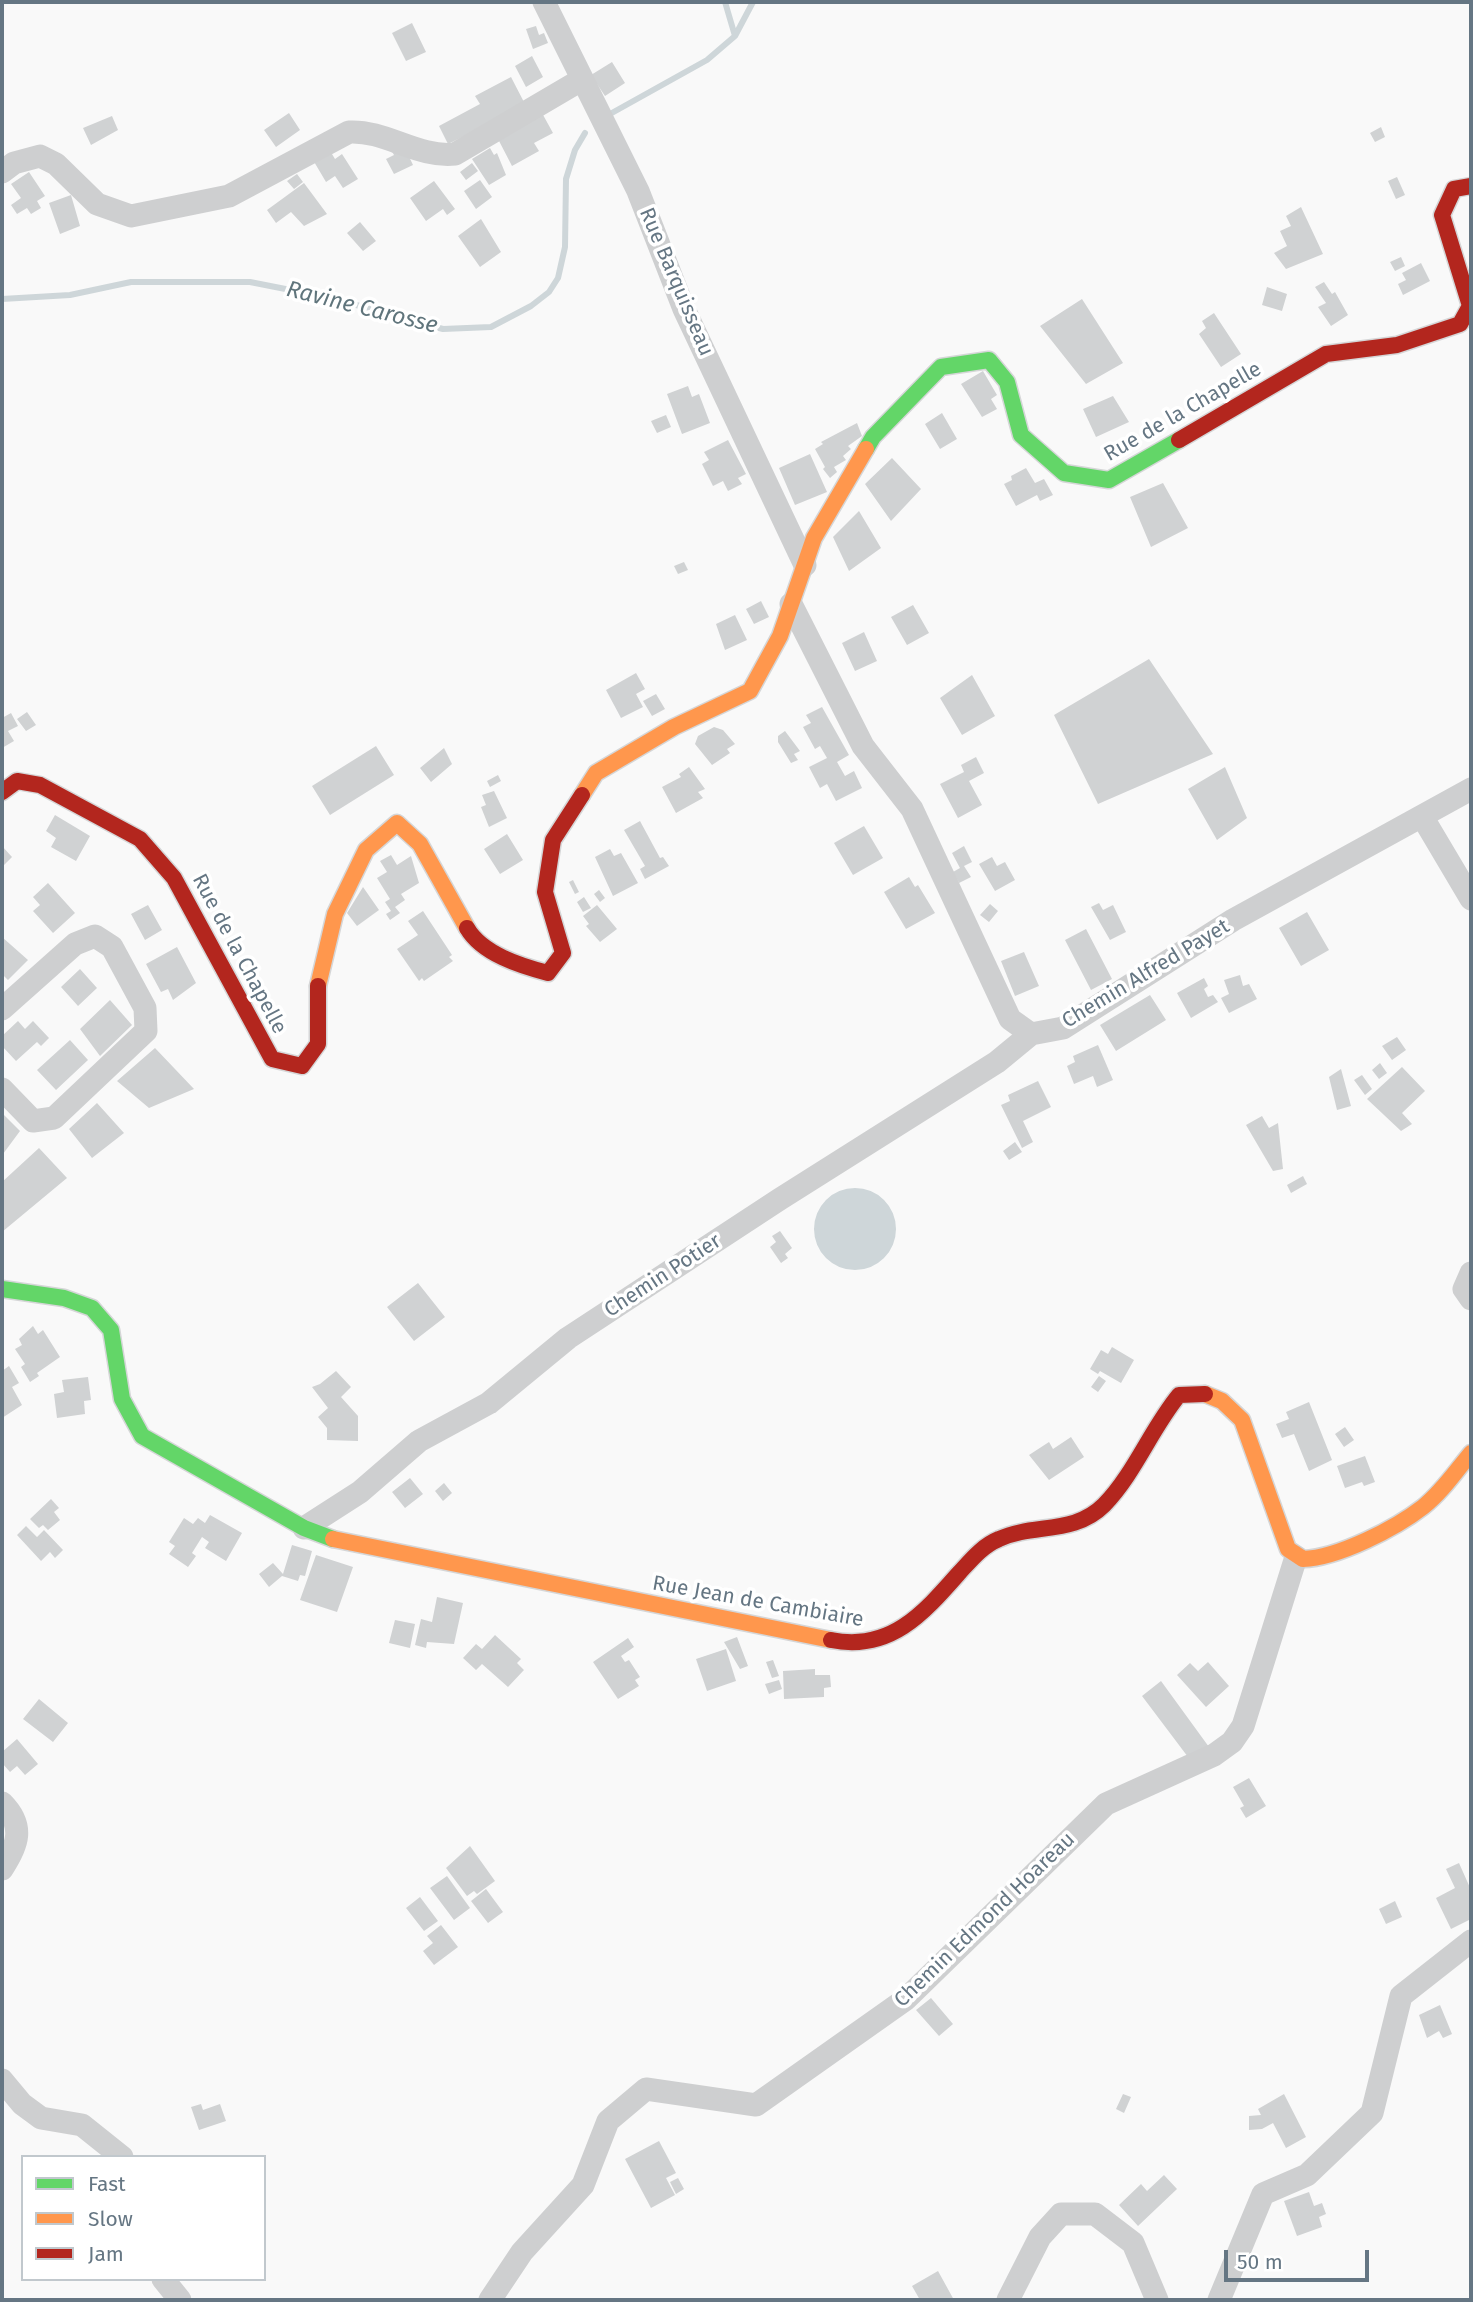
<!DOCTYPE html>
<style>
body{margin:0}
#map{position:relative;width:1473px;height:2302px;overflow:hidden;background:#f9f9f9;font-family:"Fira Sans",sans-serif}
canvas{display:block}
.frame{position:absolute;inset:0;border:4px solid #657683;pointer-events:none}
.legend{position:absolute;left:21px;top:2155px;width:245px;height:126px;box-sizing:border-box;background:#fff;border:2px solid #c1c8cd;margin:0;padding:9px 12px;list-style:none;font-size:21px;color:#657683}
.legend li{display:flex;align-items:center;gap:14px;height:35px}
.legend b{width:35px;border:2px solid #c1c8cd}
.scale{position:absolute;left:1224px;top:2250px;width:145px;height:32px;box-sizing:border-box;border:4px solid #657683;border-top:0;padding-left:9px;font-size:21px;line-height:24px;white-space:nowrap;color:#657683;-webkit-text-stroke:5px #fff;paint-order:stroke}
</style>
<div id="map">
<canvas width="1473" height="2302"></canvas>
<div class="frame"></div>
<ul class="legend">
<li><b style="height:9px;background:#63d668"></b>Fast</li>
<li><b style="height:9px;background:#ff974d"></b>Slow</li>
<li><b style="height:9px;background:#b3261e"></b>Jam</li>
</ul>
<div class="scale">50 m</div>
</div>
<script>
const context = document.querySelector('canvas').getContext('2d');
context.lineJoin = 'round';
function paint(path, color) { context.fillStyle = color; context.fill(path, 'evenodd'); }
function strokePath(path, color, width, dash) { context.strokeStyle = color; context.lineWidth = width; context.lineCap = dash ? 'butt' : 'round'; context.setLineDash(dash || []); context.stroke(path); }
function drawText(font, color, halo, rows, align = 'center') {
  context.font = font + ' "Fira Sans",sans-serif'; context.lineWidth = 7; context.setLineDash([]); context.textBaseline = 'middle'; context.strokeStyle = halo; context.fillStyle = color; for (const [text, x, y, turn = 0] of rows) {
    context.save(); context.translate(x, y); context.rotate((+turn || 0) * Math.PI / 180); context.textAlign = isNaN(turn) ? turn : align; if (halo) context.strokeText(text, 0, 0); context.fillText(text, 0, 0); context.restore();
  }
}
paint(new Path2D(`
 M814 1229a41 41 0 1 1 82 0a41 41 0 1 1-82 0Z`), '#ced6d9');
strokePath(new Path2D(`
 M725,2l10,34
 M610,114l97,-54 28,-24 18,-34
 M2,299l68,-4 61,-13h119l81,16 112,31 48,-2 40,-21 18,-14 9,-14 7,-31 1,-68 9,-29 10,-17`), '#ced6d9', 6);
paint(new Path2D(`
 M412,23l14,29 -20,9 -14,-28z
 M536,26l3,9 5,-2 4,10 -15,6 -7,-20z
 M532,56l11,21 -17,10 -11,-21z
 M612,62l13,21 -20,13 -14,-21z
 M511,77l15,29 -78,38 -9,-18 41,-22 -5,-8z
 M289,113l11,17 -24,17 -12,-17z
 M542,113l11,20 -19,10 5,8 -27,15 -14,-27z
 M112,116l6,14 -27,15 -8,-17z
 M1381,127l4,10 -10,5 -5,-9z
 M403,144l10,21 -19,9 -8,-15 8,-4 -3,-5z
 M490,148l4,7 3,-2 9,22 -17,10 -17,-26z
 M329,149l6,10 7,-5 16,25 -15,9 -8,-12 -9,6 -13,-22z
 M472,163l6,8 -12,9 -6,-8z
 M29,172l16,24 -8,5 4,7 -10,6 -4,-6 -10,6 -6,-9 10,-7 -10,-14z
 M297,174l6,8 -9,7 -7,-8z
 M1397,177l8,18 -9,4 -8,-18z
 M480,180l12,17 -16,12 -12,-18z
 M434,181l21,28 -8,6 -4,-6 -17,12 -16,-23z
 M304,183l23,31 -23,12 -13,-14 -15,11 -9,-13z
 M71,195l9,31 -20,8 -11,-31z
 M1301,207l22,47 -37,15 -12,-16 13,-7 -7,-15 11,-5 -5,-10z
 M481,219l20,33 -21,15 -22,-31z
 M360,222l16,19 -13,10 -16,-18z
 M1401,257l4,9 -10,5 -5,-9z
 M1421,263l9,18 -27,14 -5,-11 8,-4 -4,-7z
 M1324,282l8,12 3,-2 13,23 -17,11 -13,-19 8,-4 -11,-16z
 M1267,287l20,7 -5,17 -20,-6z
 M1082,299l41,64 -37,21 -46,-58z
 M1214,313l27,41 -20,13 -22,-33 7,-6 -4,-7z
 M983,371l14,24 -6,4 6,10 -15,8 -21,-33z
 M688,386l4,11 7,-3 11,29 -28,11 -15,-40z
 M1113,396l16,26 -33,15 -13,-28z
 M942,413l15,26 -17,10 -15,-25z
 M666,415l5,12 -14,6 -6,-12z
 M857,423l5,13 -14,10 3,3 -8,7 3,4 -12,7 3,5 -7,6 -7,-9 2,-2 -10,-18 8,-5 -2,-2z
 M728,440l18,34 -8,4 4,6 -14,7 -5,-10 -10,5 -11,-22 7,-4 -5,-8z
 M810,454l17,38 -32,13 -16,-37z
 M892,458l29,31 -30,32 -26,-37z
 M1026,468l9,15 9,-4 9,16 -13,6 -3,-6 -21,11 -12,-22 8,-4 -1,-4z
 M1163,483l25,45 -37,19 -21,-50z
 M859,511l22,37 -32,23 -16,-34z
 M684,562l4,8 -10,4 -4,-8z
 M761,601l8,16 -15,7 -8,-15z
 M913,605l16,28 -22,12 -16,-28z
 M735,615l12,25 -22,10 -9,-26z
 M864,632l13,29 -22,10 -13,-28z
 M1149,659l64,95 -115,50 -44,-89z
 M636,673l9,16 -9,5 7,13 -22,11 -15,-28z
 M972,675l23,41 -33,19 -22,-37z
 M656,694l9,15 -13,7 -9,-15z
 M822,707l27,48 -12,7 8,14 9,-5 8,17 -26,13 -9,-17 -7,4 -11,-21 18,-9 -7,-12 -5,3 -12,-22 8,-4 -5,-8z
 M27,712l9,13 -10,6 -9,-12z
 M11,713l7,13 -10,5 6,10 -12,7v-30z
 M714,727l9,3 12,14 -8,5 3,4 -18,12 -17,-21 3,-8z
 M785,731l15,20 -6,3 4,6 -7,3 -13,-21v-6z
 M376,746l18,29 -64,40 -18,-29z
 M444,748l8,16 -21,18 -11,-14z
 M976,757l8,16 -15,8 13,24 -24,13 -18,-34 24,-12 -3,-7z
 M689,767l16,22 -7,3 5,6 -27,15 -14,-26 19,-10 -2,-3z
 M1225,767l22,51 -30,22 -29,-51z
 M498,775l3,6 -11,6 -3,-6z
 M494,791l13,27 -18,9 -8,-20 5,-2 -4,-10z
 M55,815l35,21 -14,25 -25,-14 5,-9 -10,-7z
 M640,821l20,37 3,-1 6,9 -24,13 -5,-10 5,-3 -21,-36z
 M864,826l19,32 -30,17 -19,-32z
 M507,834l16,26 -23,14 -16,-25z
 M2,846l10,11 -10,10z
 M964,846l8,16 -8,4 7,11 -12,6 -6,-11 7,-4 -8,-15z
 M610,849l4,7 7,-3 17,30 -25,13 -18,-39z
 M391,855l6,10 14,-9 8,27 -18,11 4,6 -10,7 5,6 -10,7 -4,-6 5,-3 -6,-9 5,-3 -13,-21 10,-6 -7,-11z
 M992,857l5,9 8,-4 10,18 -20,11 -16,-27z
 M909,877l6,10 3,-2 17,28 -29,16 -22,-37z
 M573,880l6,12 -4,2 -6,-12z
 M48,883l27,30 -22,20 -20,-22 7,-6 -7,-8z
 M363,887l16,23 -22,16 -10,-13z
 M599,890l6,8 -5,4 -6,-8z
 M584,897l7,11 -8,4 -6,-10z
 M1099,903l4,7 10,-5 13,27 -16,8 -19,-33z
 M990,904l8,7 -9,11 -9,-7z
 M148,905l14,25 -17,10 -14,-26z
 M597,905l20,24 -17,13 -14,-16 3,-2 -6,-8z
 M423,911l29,44 -3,2 4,4 -29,20 -2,-3 -3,3 -22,-32 21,-14 -10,-14z
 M1307,912l22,38 -28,16 -22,-38z
 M1086,929l26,50 -21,11 -26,-50z
 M2,937l26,23 -20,20 -6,-6z
 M177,947l19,36 -23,17 -5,-11 -7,3 -15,-28z
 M1024,952l15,34 -24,10 -14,-35z
 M80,969l17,19 -19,18 -17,-19z
 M1240,975l3,11 6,-2 8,15 -28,14 -8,-15 8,-4 -5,-14z
 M1204,978l4,8 -4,3 4,8 5,-2 5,7 -27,16 -14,-25z
 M1150,995l16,25 -50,31 -16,-26z
 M110,1000l22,25 -32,31 -20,-27z
 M18,1021l7,8 8,-8 16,17 -8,8 -4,-4 -21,19 -14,-15v-10z
 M1397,1037l9,13 -14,10 -10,-14z
 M70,1040l18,20 -32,30 -19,-20z
 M1098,1045l15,35 -16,7 -4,-11 -19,8 -7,-18 8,-4 -2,-6z
 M155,1048l39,41 -45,19 -32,-27z
 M1380,1063l7,10 -8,6 -7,-9z
 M1402,1067l23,24 -23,22 10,11 -11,7 -34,-32z
 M1341,1069l10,37 -14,4 -8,-33z
 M1362,1075l10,14 -7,6 -11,-15z
 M1038,1081l13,26 -28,14 10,21 -11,6 -21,-43 9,-4 -2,-6z
 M97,1103l27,30 -32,25 -23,-29z
 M2,1113l18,18 -17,23 -1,-2z
 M1262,1116l7,12 9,-5 5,46 -10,2 -27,-46z
 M1015,1142l7,10 -13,8 -6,-9z
 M39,1148l28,30 -65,54v-50z
 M1303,1176l4,8 -16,9 -4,-8z
 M780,1231l12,17 -7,6 3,4 -7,5 -11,-16 6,-5 -4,-6z
 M418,1283l27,34 -31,24 -27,-34z
 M33,1326l5,8 5,-4 17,27 -23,16 2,3 -9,6 -9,-15 4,-3 -10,-15 7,-4 -3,-6z
 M1112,1347l22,13 -13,23 -21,-12 -2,3 -8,-5 11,-19 7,4z
 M9,1366l10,17 -7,4 10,18 -20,13v-47z
 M336,1371l15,16 -10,10 17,19v25l-31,-1v-12l-9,-11 10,-9 -16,-21 8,-3z
 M1099,1376l7,5 -8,11 -7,-5z
 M88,1377l3,23 -7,1 1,13 -28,4 -3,-24 10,-2 -2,-12z
 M1309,1402l23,58 -23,11 -15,-37 -12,4 -6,-14 13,-5 -3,-7z
 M1345,1427l9,13 -10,7 -9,-13z
 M1071,1437l13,20 -35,23 -20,-25 20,-13 4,7z
 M1365,1456l10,26 -11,4 -2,-4 -17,6 -8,-22z
 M410,1478l13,16 -18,14 -13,-16z
 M444,1483l8,10 -9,8 -8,-10z
 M51,1499l8,9 -5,4 6,8 -12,10 -5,-5 -4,3 -9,-9z
 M210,1515l32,18 -16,28 -21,-13 4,-6 -7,-5 -10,16 4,3 -8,11 -19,-13 6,-8 -6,-4 15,-24 9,6 5,-6 7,5z
 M26,1526l11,11 7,-7 19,20 -8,8 -5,-6 -9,9 -24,-26z
 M292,1545l20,6 -7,25 -5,-1 -2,6 -16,-5 -13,11 -10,-13 14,-11 10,11z
 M316,1555l37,12 -16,45 -37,-12z
 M437,1597l26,6 -9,41 -27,-2 -1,6 -11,-3 6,-26 11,3z
 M395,1620l20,4 -5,24 -21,-5z
 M495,1635l26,24 -4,4 7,7 -16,17 -26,-23 -6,6 -13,-12 13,-14 6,5z
 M737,1637l11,29 -8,3 -16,-27z
 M628,1638l6,9 -13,9 4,6 4,-2 11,17 -5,3 4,6 -21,13 -25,-37z
 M726,1649l10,32 -29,10 -11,-32z
 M773,1660l6,16 -7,2 -6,-16z
 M1208,1662l21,24 -23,21 -29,-32 13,-12 8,8z
 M815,1669v6h15l1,12 -7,1v9l-40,2 -1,-28z
 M779,1680l3,9 -13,5 -4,-10z
 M1161,1681l48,66 -18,14 -49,-65z
 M39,1699l29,24 -15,19 -30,-23z
 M17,1739l21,25 -13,11 -8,-9 -7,6 -8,-9v-11z
 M1249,1778l17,28 -20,12 -6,-10 4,-2 -11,-19z
 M470,1846l25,35 -18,13 -3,-3 -7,5 -21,-28z
 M1459,1863l12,27v29l-20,10 -15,-31 19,-10 -9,-19z
 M447,1876l23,32 -16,12 -24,-32z
 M486,1889l17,23 -15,11 -17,-22z
 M420,1897l18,24 -14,10 -18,-23z
 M1395,1901l7,16 -16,7 -7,-15z
 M441,1925l17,22 -24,18 -11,-14 10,-8 -6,-7z
 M931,1998l22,26 -14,12 -23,-26z
 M1440,2005l12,29 -9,4 -4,-7 -12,7 -8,-23z
 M1123,2094l8,3 -7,16 -8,-4z
 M1284,2094l22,43 -20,11 -13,-25 -11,6 -13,1v-14l12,-1 -3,-6z
 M201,2104l2,6 17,-6 6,17 -27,9 -8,-23z
 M659,2141l17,32 -10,5 9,17 -24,13 -26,-49z
 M1164,2175l13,14 -39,37 -19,-21 22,-21 6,7z
 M678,2178l6,11 -8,5 -6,-12z
 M1309,2192l5,14 8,-3 4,11 -7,3 3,10 -25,9 -13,-35z
 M938,2271l16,29h-34l-8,-14z`), '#d0d2d3');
const fast = new Path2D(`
 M866,449l7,-12 68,-70 48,-7 18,22 14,53 43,38 45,7 70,-40
 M2,1289l62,9 28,10 19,22 11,69 20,37 162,92 29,11`);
const slow = new Path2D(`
 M582,795l14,-22 78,-46 76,-36 30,-55 34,-98 52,-89
 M318,986l17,-72 31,-64 31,-27 23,21 47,84
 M1205,1394l17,7 20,19 46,129 15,10c35,-1 93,-31 120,-52 19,-15 33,-36 48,-54
 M333,1539l498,101`);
const jam = new Path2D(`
 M1179,440l147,-86 71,-9 63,-21 10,-18 -28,-91 12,-26 17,-3
 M2,792l15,-11 23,4 100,54 34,39 98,181 30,7 16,-22v-58
 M467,928c15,26 54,38 81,45l15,-20 -18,-61 8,-52 29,-45
 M831,1640c59,12 92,-26 128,-67 12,-13 23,-27 40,-34 35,-16 75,-4 105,-34 31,-32 47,-76 75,-110l26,-1`);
strokePath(fast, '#d5d6d7', 19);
strokePath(slow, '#d5d6d7', 19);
strokePath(jam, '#d5d6d7', 19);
strokePath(new Path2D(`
 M544,2l94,189 46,118 121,256
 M2,172l12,-9 26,-7 16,8 41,40 34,12 98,-20 120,-64c37,-2 68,26 106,22l126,-74
 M791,604l72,142 49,63 98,210 21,15 32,-6 170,-108 238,-131
 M1423,818l48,81
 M2,1009l73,-65 20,-8 17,11 33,61 1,23 -92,87 -21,3 -31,-32
 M1471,1273l-7,16 7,10
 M304,1528l56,-36 59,-51 70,-38 79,-65 212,-139 217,-137 34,-28
 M2,1803c23,23 16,42 0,66
 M2,2080l20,24 19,14 41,7 40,32
 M163,2279l17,21
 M490,2300l32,-48 61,-67 25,-64 38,-32 110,16 150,-106 200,-195 108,-49 18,-13 11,-16 53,-169
 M1008,2300l32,-63 21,-23h34l38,29 24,57
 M1219,2300l44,-106 44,-19 65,-62 29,-117 70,-55`), '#cecfd0', 23);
strokePath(fast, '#63d668', 16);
strokePath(slow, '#ff974d', 16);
strokePath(jam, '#b3261e', 16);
drawText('21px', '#657683', '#fff', [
 ["Rue Barquisseau",676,282,67],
 ["Rue de la Chapelle",1183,412,-30],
 ["Rue de la Chapelle",239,954,62],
 ["Chemin Alfred Payet",1146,974,-31],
 ["Chemin Potier",663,1276,-33],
 ["Rue Jean de Cambiaire",758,1602,10],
 ["Chemin Edmond Hoareau",985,1920,-44]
]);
drawText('italic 23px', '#60757c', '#fff', [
 ["Ravine Carosse",362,308,14]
]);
</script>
